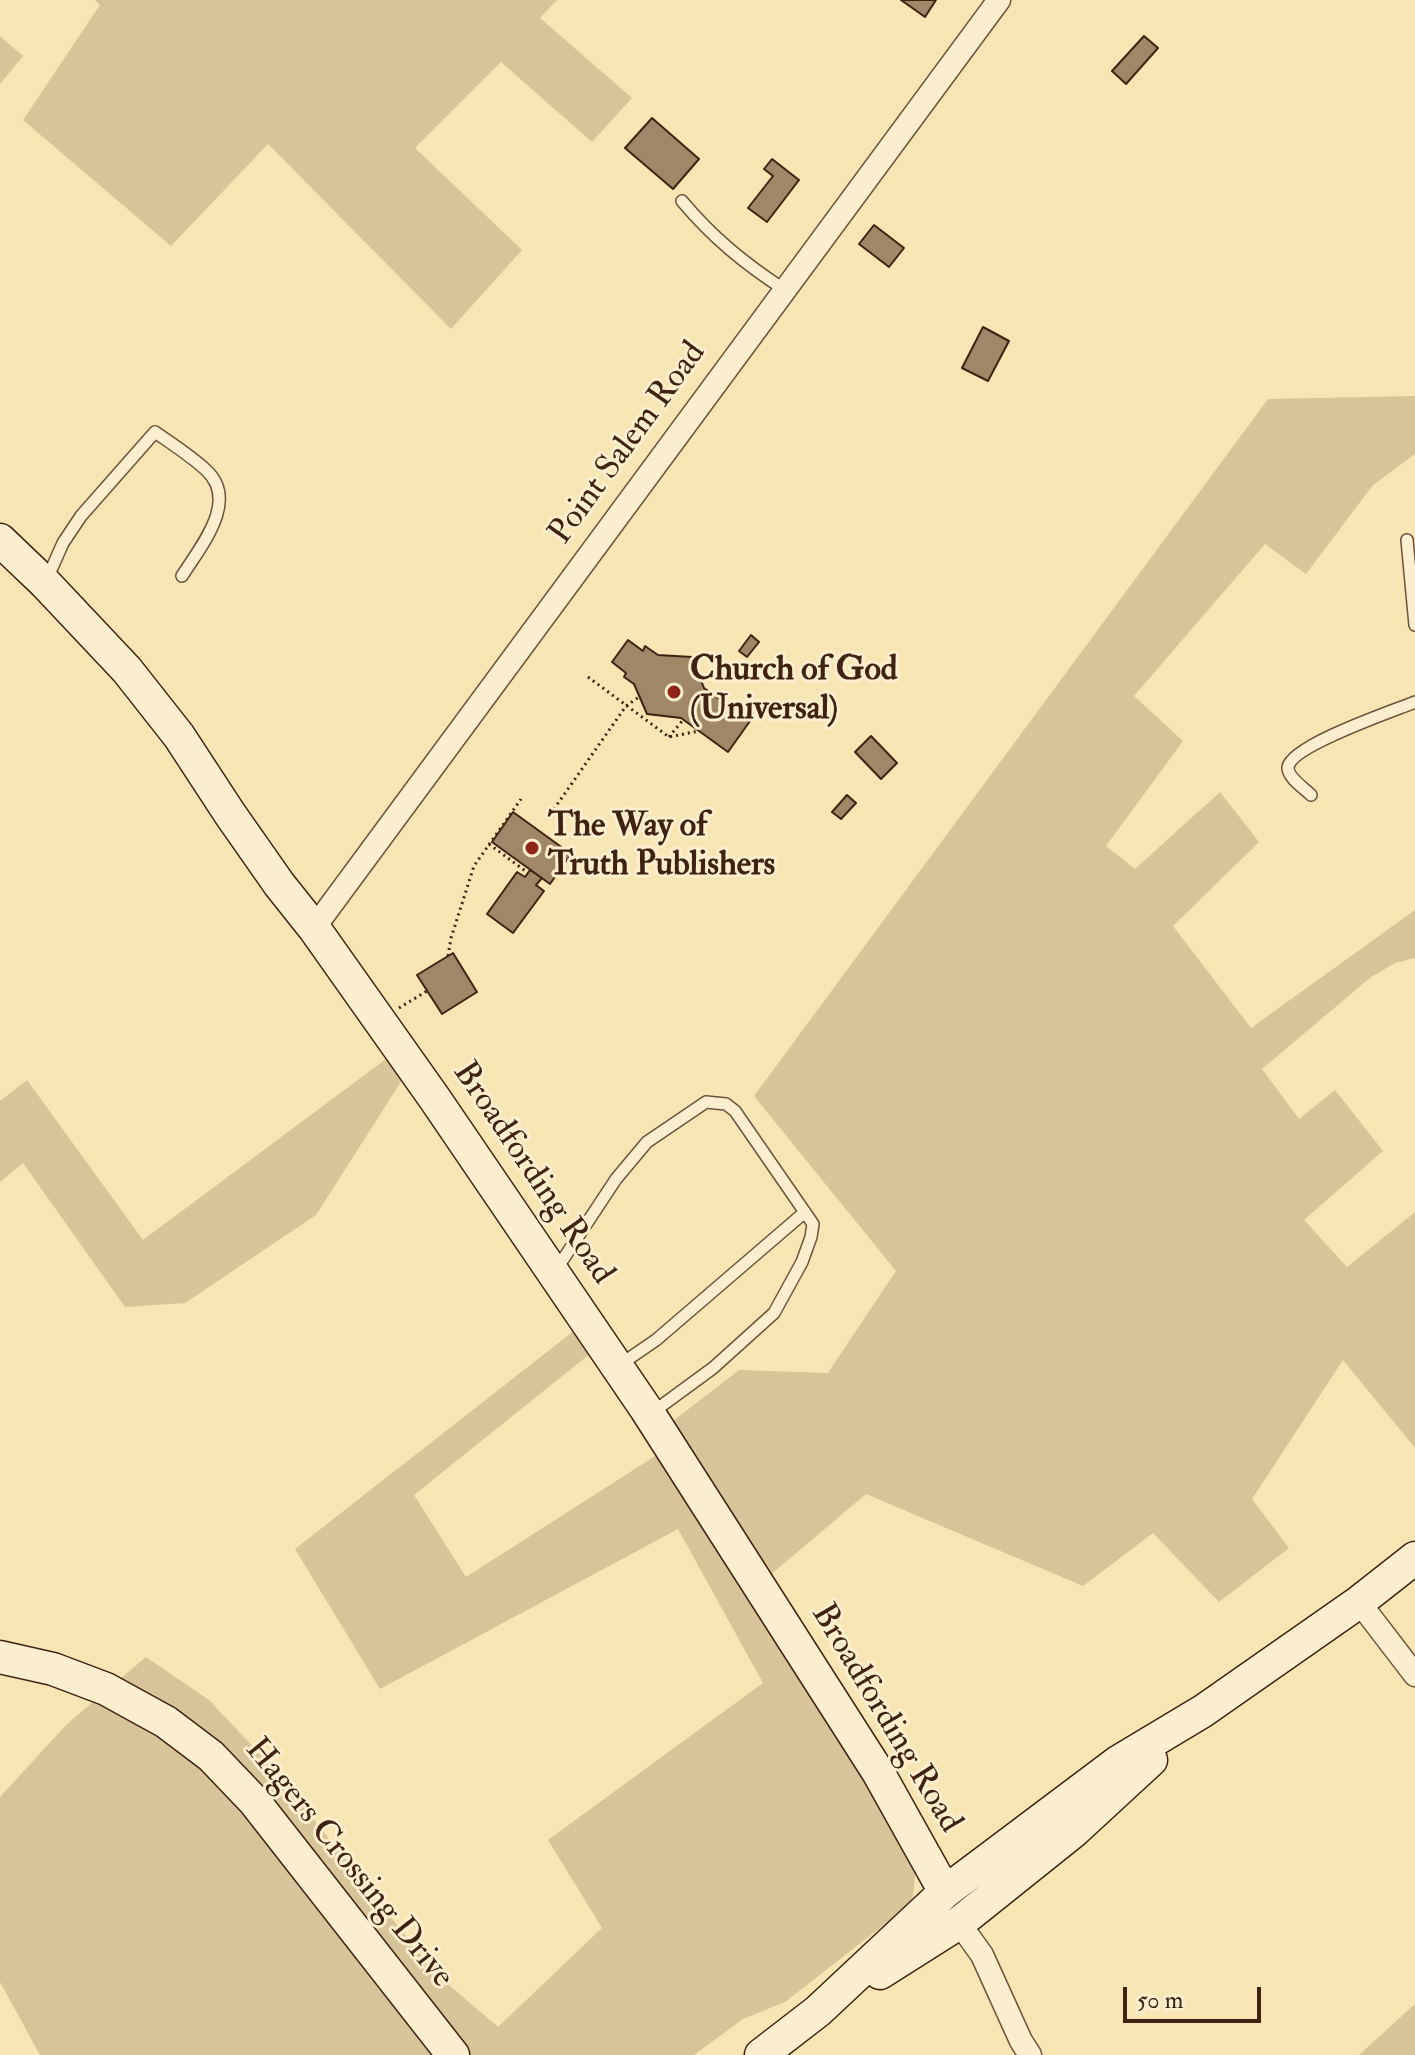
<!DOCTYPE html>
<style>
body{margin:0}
#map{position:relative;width:1415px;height:2055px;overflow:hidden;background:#f7e5b4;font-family:"IM FELL Double Pica",serif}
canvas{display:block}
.scale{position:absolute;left:1123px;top:1987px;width:138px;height:36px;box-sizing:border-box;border:4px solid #402213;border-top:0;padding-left:10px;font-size:24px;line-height:28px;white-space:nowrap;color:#402213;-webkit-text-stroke:6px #faeece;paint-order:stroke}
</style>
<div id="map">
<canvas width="1415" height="2055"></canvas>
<div class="scale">50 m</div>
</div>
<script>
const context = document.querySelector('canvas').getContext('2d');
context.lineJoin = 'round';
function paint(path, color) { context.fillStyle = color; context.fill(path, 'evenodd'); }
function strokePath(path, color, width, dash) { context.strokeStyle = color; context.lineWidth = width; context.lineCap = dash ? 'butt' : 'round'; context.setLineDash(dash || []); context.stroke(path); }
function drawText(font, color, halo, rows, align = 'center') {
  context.font = font + ' "IM FELL Double Pica",serif'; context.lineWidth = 6; context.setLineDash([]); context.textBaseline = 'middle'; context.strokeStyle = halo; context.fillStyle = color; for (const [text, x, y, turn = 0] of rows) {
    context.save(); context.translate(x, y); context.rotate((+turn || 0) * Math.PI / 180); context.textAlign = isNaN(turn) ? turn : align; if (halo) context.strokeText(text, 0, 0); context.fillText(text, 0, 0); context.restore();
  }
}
paint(new Path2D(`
 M95,0h462l-17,18 92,80 -40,44 -91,-80 -86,86 107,102 -71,79 -183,-185 -97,102 -148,-126 77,-115z
 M0,36l23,20 -23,28z
 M1415,396v58l-42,31 -67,89 -41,-30 -131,152 49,45 -77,105 29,23 85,-77 39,50 -86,84 78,102 164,-118v48l-20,5 -24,14 -109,92 37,50 36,-29 48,61 -79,69 43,47 68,-55v236l-72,-88 -91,139 37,49 -70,54 -66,-69 -70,53 -217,-92 -104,88 158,251 -8,70 -127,99 -42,17 -49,36h-654l-40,-73v-185l67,-73 79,-67 63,43 65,69 161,204 63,54 104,-99 -54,-88 215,-157 -85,-154 -298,160 -85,-140 280,-219 16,23 -177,142 52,82 208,-133 -10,-16 75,-58 89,3 68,-102 -142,-175 514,-697z
 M390,1056l14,21 -88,138 -131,88 -60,4 -102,-144 -23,19v-81l27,-21 116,160z
 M1415,2004v51h-56z`), '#d8c499');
const building = new Path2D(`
 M901,0h35l-11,17z
 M1144,36l14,12 -32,36 -14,-13z
 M652,118l47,41 -26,30 -48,-41z
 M772,159l27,21 -32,42 -19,-14 25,-32 -9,-7z
 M874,225l30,23 -15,19 -30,-23z
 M983,327l26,14 -21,40 -26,-13z
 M751,635l8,7 -12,15 -8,-6z
 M628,640l15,11 2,-5 13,9 34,2 12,31 46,33 -22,31 -47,-34 -34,-4 -13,-30 -10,-7 2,-4 -14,-11z
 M871,736l26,27 -16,16 -26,-27z
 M847,795l9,8 -15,16 -9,-7z
 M513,812l58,42 -21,30 -58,-42z
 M530,870l12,8 -6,7 8,6 -31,42 -26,-19 30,-42 8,5z
 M453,953l24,39 -35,22 -25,-39z`);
paint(building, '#9f8767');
strokePath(building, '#402213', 2);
const lane = new Path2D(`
 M682,201c31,37 63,63 103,89
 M1407,540l8,85
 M47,579l16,-36 18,-27 74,-84c17,12 36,24 51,38 34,31 -6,77 -24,106
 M1311,795c-7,-7 -24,-18 -23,-28 4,-22 105,-56 127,-65
 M556,1270l60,-91 31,-37 59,-40 20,2 9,7 78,113 -2,13 -9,25 -28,51 -61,55 -60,44
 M621,1364l35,-24 149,-128`);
const street = new Path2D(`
 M314,928l685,-928
 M1359,1602l56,73
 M959,1923l23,32 39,86 9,14`);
const secondary = new Path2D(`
 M0,540l45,43 82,87 52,66 51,78 49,70 35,44 121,171 211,310 232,363 67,120
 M0,1657l53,12 53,20 60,33 45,34 43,45 199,254
 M880,1973l79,-50 115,-92 77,-71
 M761,2055l57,-44 127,-119 173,-130 85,-51 156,-109 56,-44`);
strokePath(lane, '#6e533b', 14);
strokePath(street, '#6e533b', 25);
strokePath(secondary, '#402213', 35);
strokePath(new Path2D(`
 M588,677l81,60 30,-6
 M669,737l14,-17
 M547,819l79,-113 13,-9
 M489,844l39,29
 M448,956l3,-18 23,-72 47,-67
 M399,1008l28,-17`), '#402213', 3, [2, 4]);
strokePath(lane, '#faeece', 11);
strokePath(street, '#faeece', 22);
strokePath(secondary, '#faeece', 32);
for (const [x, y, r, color] of [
 [674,692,8,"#8f2418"],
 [532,848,8,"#8f2418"]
]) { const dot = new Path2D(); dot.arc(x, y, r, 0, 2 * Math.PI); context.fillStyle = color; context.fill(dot); strokePath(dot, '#faeece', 3); }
drawText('34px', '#402213', '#faeece', [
 ["Point Salem Road",629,444,-54],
 ["Broadfording Road",532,1174,56],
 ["Broadfording Road",885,1719,59],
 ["Hagers Crossing Drive",348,1864,51]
]);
drawText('bold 34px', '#402213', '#faeece', [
 ["Church of God",690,672],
 ["(Universal)",690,711],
 ["The Way of",548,828],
 ["Truth Publishers",548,867]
], 'left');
</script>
